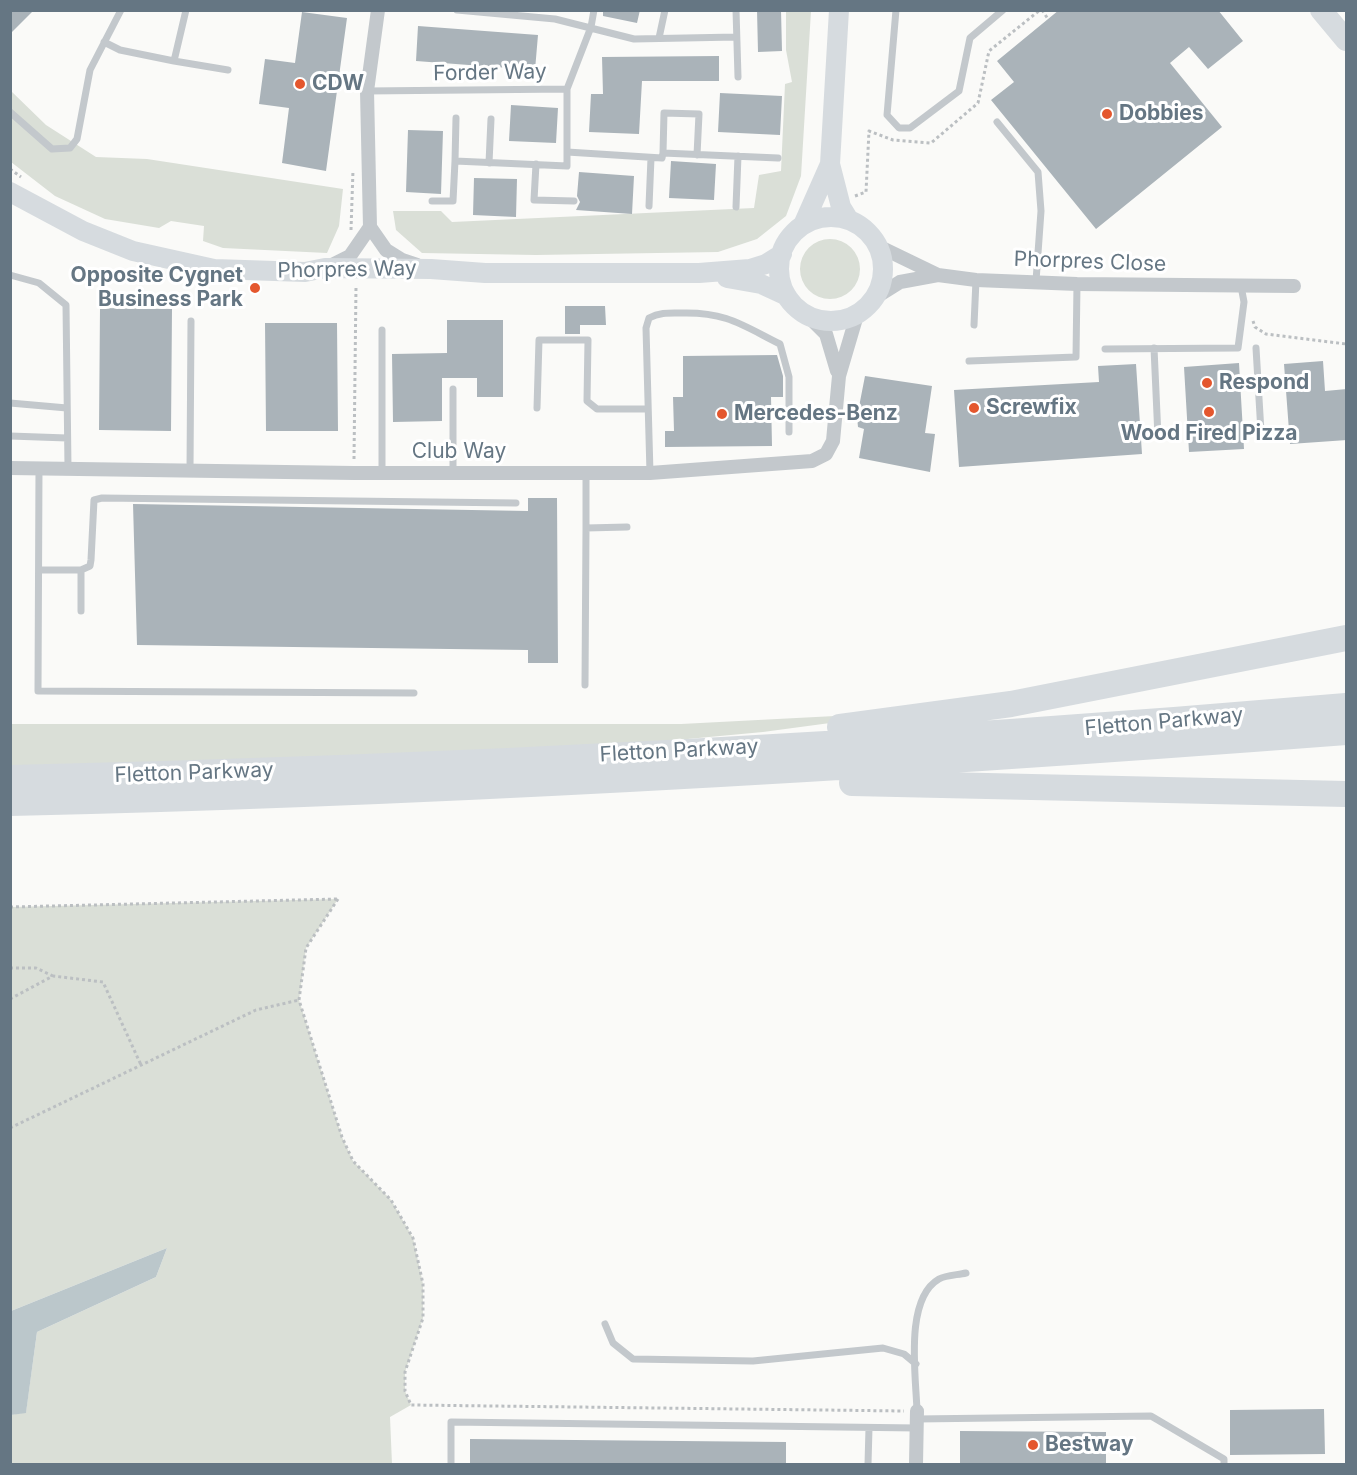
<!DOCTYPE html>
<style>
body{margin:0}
#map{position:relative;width:1357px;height:1475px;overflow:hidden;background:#fafaf8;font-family:Inter,sans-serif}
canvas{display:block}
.frame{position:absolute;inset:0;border:12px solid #657683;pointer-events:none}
</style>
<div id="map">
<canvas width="1357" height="1475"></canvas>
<div class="frame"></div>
</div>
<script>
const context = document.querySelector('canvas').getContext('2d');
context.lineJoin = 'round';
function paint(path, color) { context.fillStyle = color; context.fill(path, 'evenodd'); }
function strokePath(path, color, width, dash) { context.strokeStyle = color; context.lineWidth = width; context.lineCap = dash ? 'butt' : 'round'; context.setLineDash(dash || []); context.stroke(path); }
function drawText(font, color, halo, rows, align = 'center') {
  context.font = font + ' Inter,sans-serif'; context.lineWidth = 6; context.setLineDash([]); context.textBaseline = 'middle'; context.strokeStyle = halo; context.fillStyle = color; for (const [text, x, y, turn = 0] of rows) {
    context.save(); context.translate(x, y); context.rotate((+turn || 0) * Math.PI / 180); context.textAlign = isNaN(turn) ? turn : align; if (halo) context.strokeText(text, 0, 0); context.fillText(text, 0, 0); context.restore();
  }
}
paint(new Path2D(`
 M786,11h25l-10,165 -15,40 -29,23 -39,13 -182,3 -114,-2 -26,-23 -3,-19h48l11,11 302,-14 5,-33 22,-4 4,-87 7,-2 -6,-32z
 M10,90l36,35 50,32 51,2 196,30 -4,37 -12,27 -104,-5 -20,-7 1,-15 -33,-5 -12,7 -54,-9 -50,-23 -44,-34z
 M800 269a30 30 0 1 1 60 0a30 30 0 1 1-60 0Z
 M912,712l-149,20 -151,14 -601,22 -1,-44h671z
 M338,899l-32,49 -7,52 43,137 11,24 38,39 22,38 10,46v34l-18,54v19l6,14 -21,12 2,47h-381v-49l15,-3 11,-80 119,-55 11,-29 -156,63v-404z`), '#dadfd7');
paint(new Path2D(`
 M167,1248l-11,29 -119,55 -11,81 -15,2v-104z`), '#bbc7cb');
paint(new Path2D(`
 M10,10h24l-24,24z
 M603,10h37l-3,13 -34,-7z
 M757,10h24l1,41 -24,1z
 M1059,10h159l25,31 -35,28 -19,-22 -19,16 52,64 -126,102 -105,-129 23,-18 -17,-21z
 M302,12l45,6 -21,153 -44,-8 7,-55 -30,-4 6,-45 30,4z
 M418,26l120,9 -3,35 -119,-9z
 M719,56v25h-77l-3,53 -50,-2 2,-38h12l-1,-37z
 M720,93l62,3 -2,39 -62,-3z
 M511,105l47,3 -2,35 -47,-2z
 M408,130l35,1 -2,63 -35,-2z
 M671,161l45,3 -2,36 -45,-2z
 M579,172l55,4 -2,38 -56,-4 4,-8 -3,-6z
 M474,178l43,1 -1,38 -43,-2z
 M565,306h40l1,19h-26v9h-15z
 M100,308l72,1 -1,122 -72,-1z
 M447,320h56v77h-26v-19h-35v43l-49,1 -1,-68 55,-1z
 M265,323h72l1,108h-72z
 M777,355l6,21v21h-12l1,49 -107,1v-16h9l-1,-34h10v-41z
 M1323,361l2,30 22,-2v51l-57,4 -6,-80z
 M1239,363l5,86 -55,3 -5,-85z
 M1136,364l6,90 -183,13 -5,-77 145,-8 -1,-16z
 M865,376l67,10 -7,47 10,1 -5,38 -71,-14 5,-29 -6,-2 -1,-10z
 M528,498h29l1,165h-30v-13l-391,-5 -4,-141 395,7z
 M1324,1409l1,45 -95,1v-45z
 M960,1431l146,1v32h-146z
 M470,1439l316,3v22h-316z`), '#aab3b9');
strokePath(new Path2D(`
 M1042,10l6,9
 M10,169l11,8
 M855,196l11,-4 3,-61 24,9 38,3 47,-40 11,-52 51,-41
 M351,230l2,-60
 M1253,321l2,6 11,7 80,10
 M354,459l2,-173
 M338,899l-32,49 -7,52 43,137 11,24 38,39 22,38 10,46v34l-18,54v19l6,14 493,6
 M10,907l328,-8
 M10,968h26l17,8
 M10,999l43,-23 50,6 38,83
 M10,1128l246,-118 43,-10`), '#bbbfc2', 3, [3, 3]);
strokePath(new Path2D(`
 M186,10l-12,51 54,9
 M457,10l98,9 79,20 102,-2
 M736,10l2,67
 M896,10l-9,105 12,13h11l49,-37 11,-53 33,-28
 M659,38l6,-28
 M104,42l16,8 54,11
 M367,91l200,-2 24,-62 3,-17
 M10,112l42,37 18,-1 7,-9 13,-69 31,-60
 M997,122l41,50 3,39 -5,70
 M567,152l95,6 1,-5 115,5
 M663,153l1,-40 35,1 -2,41
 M455,161l1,-43
 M489,163l2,-44
 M536,164l-2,36 40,1
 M432,201h21l2,-40 112,5v-77
 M649,206l2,-48
 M736,207l2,-51
 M10,275l29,8 27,22 2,163
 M974,325l2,-45
 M382,330v143
 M1154,348l4,89
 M1256,348l5,84
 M1105,349l133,-1 6,-46 -3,-16
 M969,361l107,-4 1,-73
 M10,403l57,5
 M537,408l2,-68h49l-1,61 10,8h51
 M10,436l57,2
 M39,468l-1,223 376,2
 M190,470l1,-149
 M453,473v-84
 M586,473v55l41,-1
 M650,473l-4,-145 3,-10c11,-6 21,-5 33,-5 44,-1 60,12 98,31l9,33v55
 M39,570h42v41
 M81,570l9,-4 1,-6 3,-60 8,-2 414,5
 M585,685l1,-157
 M605,1324l8,19 20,16 120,2 130,-13 21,6 12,10
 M917,1411c-1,-35 -13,-112 22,-132 7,-4 19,-4 27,-6
 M917,1419l234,-3 73,43v5
 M451,1464v-42l466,6
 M868,1464l1,-36`), '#c3c8cc', 7);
strokePath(new Path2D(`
 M378,10l-11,81 3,136 16,23 16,10 15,5
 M878,246l60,29 38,5 101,4 217,2
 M330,266l20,-10 20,-29
 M876,297l24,-15 38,-7
 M809,317l17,17 11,37
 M10,468l344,5h296l162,-12 14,-7 7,-13 6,-65 18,-61
 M916,1464l1,-53`), '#c3c8cc', 14);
strokePath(new Path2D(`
 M839,10l-9,154 11,43 8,13
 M10,192l73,39 50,20 81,18 91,3 20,-4 106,1 54,4h214l51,-4 16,-5 16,-10
 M779 269a52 52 0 1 1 104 0a52 52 0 1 1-104 0Z
 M803,225l27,-61
 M727,278l34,6 26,12`), '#d6dbdf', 20);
strokePath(new Path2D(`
 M1321,10l25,30`), '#d6dbdf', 22);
strokePath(new Path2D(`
 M840,727l171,-23 335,-66
 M10,778c446,-10 892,-34 1336,-72
 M852,783l494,11
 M10,803c447,-10 892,-37 1336,-71`), '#d6dbdf', 26);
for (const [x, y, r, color] of [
 [300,84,6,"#e4572e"],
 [1107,114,6,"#e4572e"],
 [255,288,6,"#e4572e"],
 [1207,383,6,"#e4572e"],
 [974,408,6,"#e4572e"],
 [1209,412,6,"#e4572e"],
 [722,414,6,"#e4572e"],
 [1033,1445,6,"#e4572e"]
]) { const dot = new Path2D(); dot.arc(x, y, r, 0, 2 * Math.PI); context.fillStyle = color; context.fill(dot); strokePath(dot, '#fff', 2); }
drawText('21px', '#657683', '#fff', [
 ["Forder Way",490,73,-1],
 ["Phorpres Close",1090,262,2],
 ["Phorpres Way",347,270,-1],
 ["Club Way",459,452],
 ["Fletton Parkway",1164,722,-5],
 ["Fletton Parkway",679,751,-3],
 ["Fletton Parkway",194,773,-2]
]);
drawText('bold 21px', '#657683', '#fff', [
 ["CDW",312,84],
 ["Dobbies",1119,114],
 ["Opposite Cygnet",243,276,"right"],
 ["Business Park",243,300,"right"],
 ["Respond",1219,383],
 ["Screwfix",986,408],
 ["Mercedes-Benz",734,414],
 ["Wood Fired Pizza",1209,434,"center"],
 ["Bestway",1045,1445]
], 'left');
</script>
